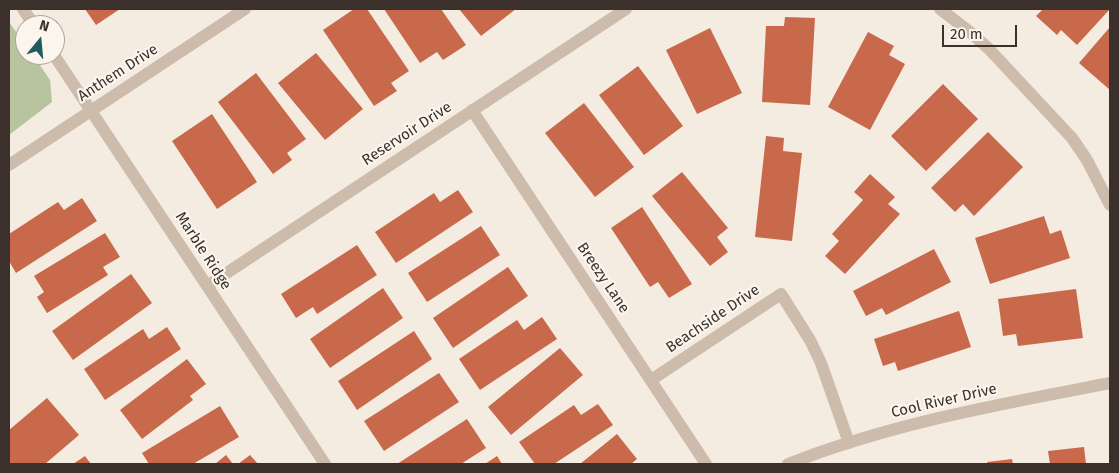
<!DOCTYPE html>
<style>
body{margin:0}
#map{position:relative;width:1119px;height:473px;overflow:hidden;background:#f4ebe1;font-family:"Fira Sans",sans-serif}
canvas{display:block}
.frame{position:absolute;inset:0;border:10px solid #3b302b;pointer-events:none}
.north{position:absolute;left:15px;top:15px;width:50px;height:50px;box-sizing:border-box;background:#fbf5ee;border:1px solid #aea6a0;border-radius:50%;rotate:17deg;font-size:14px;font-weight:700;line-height:20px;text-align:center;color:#3b302b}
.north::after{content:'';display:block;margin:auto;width:18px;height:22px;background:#1f5a5e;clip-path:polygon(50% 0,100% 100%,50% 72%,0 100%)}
.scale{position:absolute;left:942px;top:25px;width:75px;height:22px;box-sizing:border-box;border:2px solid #3b302b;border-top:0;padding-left:6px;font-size:15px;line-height:18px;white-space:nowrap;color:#3b302b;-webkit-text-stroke:4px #fbf5ee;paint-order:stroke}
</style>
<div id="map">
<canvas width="1119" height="473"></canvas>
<div class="frame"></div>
<div class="north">N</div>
<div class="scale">20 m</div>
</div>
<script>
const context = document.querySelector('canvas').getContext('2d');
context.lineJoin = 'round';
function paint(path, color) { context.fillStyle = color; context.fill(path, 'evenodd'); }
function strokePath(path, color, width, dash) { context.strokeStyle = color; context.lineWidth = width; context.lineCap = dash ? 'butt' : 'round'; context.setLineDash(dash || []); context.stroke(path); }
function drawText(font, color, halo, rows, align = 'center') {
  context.font = font + ' "Fira Sans",sans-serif'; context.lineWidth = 4.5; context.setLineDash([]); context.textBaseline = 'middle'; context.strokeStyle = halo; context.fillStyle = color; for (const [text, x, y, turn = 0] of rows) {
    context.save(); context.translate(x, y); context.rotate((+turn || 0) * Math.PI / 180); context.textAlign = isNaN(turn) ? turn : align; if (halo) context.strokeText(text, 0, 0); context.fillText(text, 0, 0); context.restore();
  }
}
paint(new Path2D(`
 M9,22l16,22v11h8l17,25 2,22 -43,33z`), '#b8c4a0');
paint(new Path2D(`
 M85,9h35l-24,16z
 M354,9h13l42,62 -18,12 6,8 -23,15 -51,-76z
 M384,9h57l25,36 -23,15 -6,-8 -17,11z
 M459,9h57l-35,27z
 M1043,9h67l-33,36 -16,-15 -4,5 -21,-19z
 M785,17l30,1 -5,87 -48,-3 4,-76h18z
 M1110,27v63l-31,-27z
 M710,28l32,65 -45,21 -31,-64z
 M868,32l26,14 -5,9 16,9 -35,66 -42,-23z
 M316,53l47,56 -38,31 -47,-57z
 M638,66l45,60 -39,29 -45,-60z
 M256,73l50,66 -19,14 5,7 -19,14 -55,-72z
 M943,84l35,35 -52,52 -35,-35z
 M584,103l50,64 -39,30 -50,-64z
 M212,114l45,68 -40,27 -45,-68z
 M988,132l35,35 -49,49 -11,-12 -8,8 -24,-24z
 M766,136l18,2 -1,13 19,2 -10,88 -37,-4z
 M682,172l46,56 -11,9 11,15 -18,14 -58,-70z
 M870,174l25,23 -7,7 12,10 -55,60 -20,-18 14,-15 -7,-7 31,-34 -9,-8z
 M458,190l15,22 -77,51 -21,-31 59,-39 6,9z
 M82,198l15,23 -81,52 -7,-12v-27l49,-32 6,8z
 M642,207l50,77 -23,14 -11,-16 -8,5 -39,-59z
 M1044,216l6,18 11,-4 9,28 -80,26 -15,-46z
 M481,226l19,29 -73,47 -19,-29z
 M105,233l15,24 -17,10 5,8 -61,38 -10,-16 7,-5 -10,-16z
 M357,245l20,30 -60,39 -4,-7 -17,11 -15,-24z
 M934,249l17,33 -65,33 -4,-7 -16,8 -13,-25z
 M508,267l20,29 -75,52 -20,-30z
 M131,274l21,29 -79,57 -21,-29z
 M383,288l20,30 -73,50 -20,-29z
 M1076,289l7,49 -65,8 -2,-12 -13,2 -5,-37z
 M959,311l12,36 -73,24 -3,-9 -12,4 -9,-27z
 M542,317l15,22 -77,51 -21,-31 58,-39 7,10z
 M167,327l14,22 -76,51 -21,-31 59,-40 6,10z
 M414,331l18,28 -75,51 -19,-29z
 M560,348l23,27 -72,60 -23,-28z
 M187,359l19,25 -16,12 3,4 -51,39 -22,-29z
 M439,373l20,29 -75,49 -20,-30z
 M47,398l32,37 -34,29h-36v-34z
 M598,404l15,21 -59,39h-19l-16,-22 55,-37 7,10z
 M220,406l19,31 -46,27h-44l-7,-11z
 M467,419l19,29 -25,16h-64z
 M617,434l20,25 -6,5h-51z
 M1084,447l2,17h-36l-2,-13z
 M226,455l7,9h-18z
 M250,455l8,9h-20z
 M85,456l6,8h-18z
 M497,456l5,8h-17z
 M1012,459l1,5h-25l-1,-2z`), '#c8694b');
strokePath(new Path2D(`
 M23,9l11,16
 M940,9l30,23 19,17 83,89 15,22 23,45
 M54,55l271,409
 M472,110l234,354
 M9,165l236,-156
 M207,286l419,-277
 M651,380l130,-86 29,46 11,23 28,80
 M788,464c104,-41 213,-60 322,-81`), '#cdbbac', 12);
drawText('15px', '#3b302b', '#fbf5ee', [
 ["Anthem Drive",118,73,-33],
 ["Reservoir Drive",407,134,-33],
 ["Marble Ridge",203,251,57],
 ["Breezy Lane",603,278,56],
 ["Beachside Drive",713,319,-34],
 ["Cool River Drive",944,401,-13]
]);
</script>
